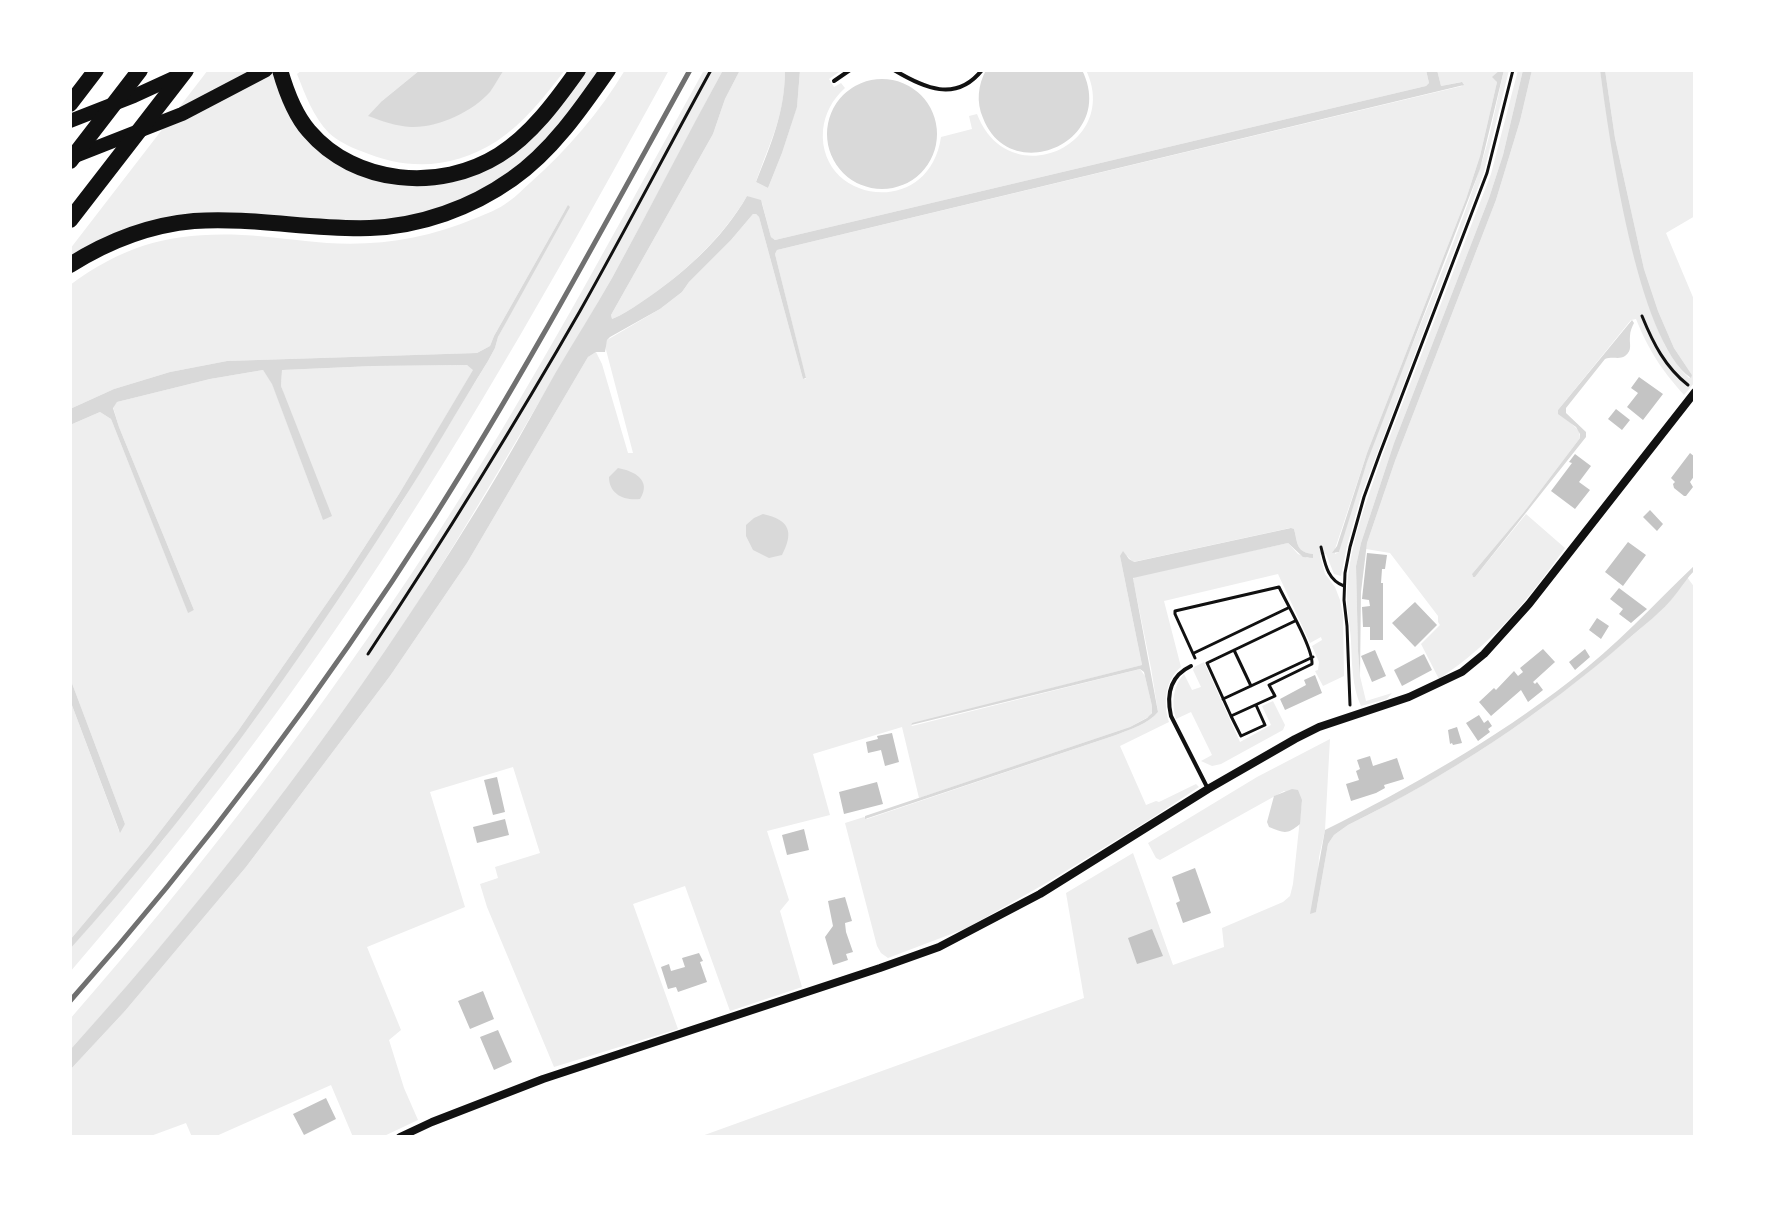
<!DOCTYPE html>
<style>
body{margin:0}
#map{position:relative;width:1765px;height:1207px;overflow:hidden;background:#fff;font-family:"PT Sans",sans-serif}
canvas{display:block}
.frame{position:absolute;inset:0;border:72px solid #fff;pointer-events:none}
</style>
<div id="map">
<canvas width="1765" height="1207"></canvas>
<div class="frame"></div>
</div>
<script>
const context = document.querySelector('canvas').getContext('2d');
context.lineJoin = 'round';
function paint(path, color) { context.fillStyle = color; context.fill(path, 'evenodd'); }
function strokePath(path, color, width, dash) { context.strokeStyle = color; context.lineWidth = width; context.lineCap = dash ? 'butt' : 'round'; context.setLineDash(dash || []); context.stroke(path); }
paint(new Path2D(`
 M208,70h65l33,64 107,51h20l21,-3 21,-7 111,-105h15l-16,24 -54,61 -40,30 -46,22 -39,11 -48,4 -152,-8 -136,45v-10z
 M302,70h118l-38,31 108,-10 14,-21h61c-20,26 -41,53 -68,71 -44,28 -89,30 -136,10 -11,-4 -23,-10 -32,-18 -16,-16 -24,-39 -32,-59z
 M625,70h44c-97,177 -196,354 -308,522 -89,133 -187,259 -291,380v-23l93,-109 234,-330 91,-149 7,-13 3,-11 70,-132 -74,131 -4,10 -13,7 -250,8 -57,11 -56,17 -44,20v-124c56,-41 103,-53 172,-50 28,1 56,6 85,8 53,3 99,-4 149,-25 10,-4 23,-9 32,-16 9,-6 16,-14 23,-20 36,-32 69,-70 94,-112z
 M704,70h19c-37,69 -73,139 -111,208 -24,43 -50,84 -74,126 -54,92 -108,184 -169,272 -90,130 -193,257 -299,374v-31c131,-150 250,-305 359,-472 100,-154 186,-316 275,-477z
 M740,70h45c0,47 -15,70 -29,112l12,6 14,-35 15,-47 3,-36h42l-13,9 5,8 7,-4 4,5c-13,12 -20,25 -22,42 -6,73 106,90 118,7l31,-8 -3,-13 8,-2c31,81 145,32 109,-44h340l3,13 -3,3 -651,154 -4,-3 -9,-34 -15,-7c-26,44 -65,79 -107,107 -9,6 -18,12 -28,16l-1,-4 102,-181 12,-35z
 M1437,70h63l-7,8 3,1 1,3 -17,74 -14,43 -99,254 -32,96v5l4,-2c34,-131 98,-253 140,-381 11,-32 17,-67 25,-101h5l-25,102 -123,324 -14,50 -6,30 -7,-2 -8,-20 -6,1 5,19 10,13 5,13 3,15 1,61 -21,10 -8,-15 3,-1 1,-8 -7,-16 10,-6 -1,-3 -11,6 -32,-69 -114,27 17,66c-16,13 -18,36 -12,55l-49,24 26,59 10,-4 3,1 37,-18 3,3 -47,31 -104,64 -81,46 -79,30 -7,-5 -4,-7 -32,-123 19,-6 3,2 249,-84c15,-6 32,-11 42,-23l-7,-44 -18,-89 2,-3 153,-33 10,11 10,4 5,-4c-17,-2 -15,-10 -19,-25l-4,-1 -157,34 -6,-6h-7l22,109 -231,59 1,2 228,-57 5,7 8,34 -3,6 -20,11 -211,71 -17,-71 -89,27 17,61 -63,16 22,69 -9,11 22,76 -72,24 -45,-125 -52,18 45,125 -124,38 -67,-160 -7,-23 18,-6 -3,-11 45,-14 -27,-86 -83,25 35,115 -98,40 34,83 -12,10 15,48 14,32 -36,17h-29l-22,-52 -117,52h-22l-6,-14 -38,14h-78v-67l55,-59 121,-144 144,-191 77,-113 121,-206 8,-5 6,12 26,89h5l-28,-107 2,-6 53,-31 22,-17 7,-10 42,-42 22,-26h3l3,3 44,162h3l-31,-125 2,-4 685,-164 -1,-4 -20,4z
 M1518,70h5l-20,85 -14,43 -95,245 -33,100 -5,23 2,85 2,25 6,25 26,-8 -5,6 -26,7c-9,-19 -9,-43 -10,-65 -1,-17 -5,-34 -4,-50 2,-47 21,-93 36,-137l108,-280z
 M1532,70h68c10,69 21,137 40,204 10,36 21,77 49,104l3,-3 -18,-27 -16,-37 -14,-42 -29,-131 -10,-68h90v146l-29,17 29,69v80l-11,13c-23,-26 -35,-44 -48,-76l-5,1 -73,90 21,21 1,7 -56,74 -52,62 1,3h2l51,-63 39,34c-39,54 -70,93 -126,131l-18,-35 19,-19 -2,-3v-6l-48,-63 -24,-4 1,-6 28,-82 101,-261 24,-79z
 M467,365l7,4 -75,125 -54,83 -107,154 -90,116 -78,93v-240l49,131 6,-7 -55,-146v-253l30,-13 11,7 77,193 6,-2 -75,-183 -6,-20 4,-5 93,-23 53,-9 9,13 51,137 -42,-134 1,-16 91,-4z
 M1687,577l8,11v549h-996l385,-139 -18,-105 67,-40 40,112 51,-18 -2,-19 61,-26 7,-6 3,-12 9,-84 -18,-9 -124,69 -4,-2 -8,-15 109,-66 73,-38 -5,91 -6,27 -3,55 12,-68 6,-9 14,-10c91,-45 175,-98 252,-163 25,-20 51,-41 73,-65 6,-6 8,-14 14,-20z
 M1204,662l36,80 31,-17 -9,-19 11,-5 12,24 -2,5 -62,34 -9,2 -11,-5 11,-6 -21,-43 -15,7c-5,-16 -3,-33 8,-45l8,16 9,-3 -8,-17 1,-3z`), '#eee');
paint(new Path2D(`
 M420,70h84c-5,7 -9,15 -14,22 -18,20 -52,36 -79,35 -16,-1 -29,-6 -43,-11l14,-15z
 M723,70h17l-15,29 -12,35 -102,181 1,4c10,-4 19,-10 28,-16 42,-28 82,-63 107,-107l14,4 10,37 4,3 651,-154 3,-3 -3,-13h11l4,16 21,-4 2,3 -687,165 -2,4 31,124 -3,1 -44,-162 -3,-3h-3l-22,26 -42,42 -7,10 -22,17 -50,28 -3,3 -2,12h-9l-8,5 -121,206 -77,113 -144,191 -121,144 -55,59v-20c152,-168 289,-349 407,-541 28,-45 53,-91 79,-137 18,-31 38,-62 56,-94 38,-69 73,-139 111,-208z
 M785,70h15l-3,37 -15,46 -14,35 -12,-6c15,-38 29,-70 29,-112z
 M986,70h96c36,72 -72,118 -99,48 -7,-16 -5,-33 3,-48z
 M1500,70h4l-24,99 -113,293 -28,90 -7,1 5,-7 30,-93 99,-254 14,-43 17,-74 -5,-5z
 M1523,70h9l-12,51 -24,79 -101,261 -28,82 -6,49 -1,84 -2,-25 -2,-85 5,-23 33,-100 95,-245 14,-43z
 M1600,70h5l10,68 29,131 14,42 16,37 18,27 -1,3c-54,-37 -82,-241 -91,-308z
 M827 134a55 55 0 1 1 110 0a55 55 0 1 1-110 0Z
 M568,205l2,2 -72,130 -3,11 -7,13c-31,50 -60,101 -92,150 -98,153 -204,303 -326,438v-9l78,-93 90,-116 107,-154 54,-83 74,-124 -6,-5 -94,1 -91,4 -1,16 51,130 -9,4 -51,-136 -9,-14 -53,9 -93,23 -4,6 6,19 75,183 -6,3 -77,-194 -11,-7 -30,13v-16l44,-20 56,-17 57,-11 250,-8 13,-7 4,-10z
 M1632,320l2,3c-2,4 -4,8 -4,13 -1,8 3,14 -5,20 -6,4 -12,0 -20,3l-39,49v5l20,19v5l-111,140h-2l-1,-3 52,-62 56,-74v-4l-4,-7 -18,-13v-4z
 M618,468c16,3 34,12 22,31 -16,2 -31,-5 -31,-22z
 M763,514c27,6 31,18 19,41l-13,3 -16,-8 -7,-14v-11l8,-7z
 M1291,528l3,1c4,15 2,23 19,25v4l-10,-1 -15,-14 -155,35 25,134c-10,12 -27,17 -42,23l-251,84v-3l265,-89 17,-9 5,-5v-7l-8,-34 -4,-3 -229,56 1,-2 230,-58 -22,-109 3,-5 6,8 5,3z
 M1695,565v5c-8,8 -12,15 -19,24 -13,17 -33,32 -49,46 -87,75 -175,134 -279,185l-14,10 -6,9 -12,68 -6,2 15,-84c86,-43 169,-90 245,-149 45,-34 84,-77 125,-116z
 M70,678l55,146 -5,9 -50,-133z
 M1292,789l6,1 4,10 -2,24c-13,11 -16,9 -31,3l-2,-5 7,-26z`), '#d9d9d9');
paint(new Path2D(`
 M1639,377l24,17 -20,26 -16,-13 11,-14 -7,-5z
 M1616,409l14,11 -8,10 -14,-11z
 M1690,453l5,4v18l-5,7 3,5 -7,9h-2l-10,-8 -1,-4 2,-2 -4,-4z
 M1575,454l16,12 -12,16 11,8 -15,19 -24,-18 21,-28 -3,-1z
 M1650,510l13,14 -6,7 -14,-14z
 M1628,542l18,13 -23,31 -18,-14z
 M1367,553l20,2 -2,14h-3l-1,14h2v57h-13v-13h-7l-1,-20 8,-1 -1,-6 -7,-1z
 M1619,588l28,21 -16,14 -12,-9 4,-5 -13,-10z
 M1415,602l22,23 -22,22 -23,-24z
 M1597,618l12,8 -8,13 -12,-9z
 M1543,649l12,13 -22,20 2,2 2,-2 6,8 -15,12 -7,-12 -30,26 -12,-14 15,-14 2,2 18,-19 4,5 5,-4 -3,-4z
 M1585,649l5,8 -15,13 -6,-8z
 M1375,650l11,26 -14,6 -11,-26z
 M1424,654l8,16 -30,16 -8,-16z
 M1315,675l7,18 -37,17 -5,-11 26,-14 -2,-5z
 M1479,715l5,8 4,-3 4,6 -4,3 2,3 -12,9 -12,-18z
 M1457,727l5,16 -9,2 -1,-2 -2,1 -2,-14z
 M892,733l7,29 -14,4 -4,-16 -13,3 -2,-11 12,-3 -1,-3z
 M1370,756l3,10 24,-8 7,21 -20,6 1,3 -9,5 -25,8 -5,-17 13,-4 -3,-9 4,-2 -3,-9z
 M497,777l8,35 -12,3 -9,-35z
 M877,782l6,22 -39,10 -5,-22z
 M505,819l4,16 -32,8 -4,-16z
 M804,829l5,21 -22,5 -5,-20z
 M1195,868l16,45 -28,10 -7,-20 4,-2 -8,-24z
 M845,897l7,24 -7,2 1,9 7,20 -7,2 2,6 -15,5 -8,-28 8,-11 -5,-25z
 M1152,929l11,27 -26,8 -9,-26z
 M699,953l4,8 -3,1 7,20 -29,10 -2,-5 -8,2 -7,-22 8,-3 2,7 14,-4 -3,-9z
 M483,991l11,28 -24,10 -12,-28z
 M498,1030l14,32 -18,8 -14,-33z
 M326,1098l10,21 -32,16 -11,-21z`), '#c4c4c4');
strokePath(new Path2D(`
 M1642,316c11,27 23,51 46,69
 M1321,547c4,16 6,33 23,39
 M1234,650l17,36
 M1194,653l94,-45
 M368,654c74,-112 145,-226 212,-343 45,-80 87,-161 131,-241
 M1195,658l-20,-44v-3l104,-24c8,17 34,61 33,77l-43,21 6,11 -44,20 -24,-53 88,-42
 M1223,699l90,-42
 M1350,705l-3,-79 -3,-26 1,-27 5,-26 14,-50 16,-44 107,-280 26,-103
 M1231,716l10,20 24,-11 -9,-20`), '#111', 3);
strokePath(new Path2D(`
 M894,70c30,18 62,33 88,0
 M834,81l16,-11
 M1191,666c-21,10 -25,28 -20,50l37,73`), '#111', 4);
strokePath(new Path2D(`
 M400,1137l32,-15 111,-43 337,-111 59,-21 101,-53 168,-105 87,-50 24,-12 90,-30 53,-25 22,-18 45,-50 166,-212`), '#111', 8);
strokePath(new Path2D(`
 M70,121l64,-25 48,-22
 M70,158l112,-44 84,-44`), '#111', 14);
strokePath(new Path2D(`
 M280,70c6,21 14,44 29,61 46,54 131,61 190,24 32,-20 57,-54 79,-85
 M70,104l26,-34
 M70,161l70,-91
 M70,220l116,-150
 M70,265c38,-24 79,-40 124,-44 59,-4 118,9 176,7 51,-2 101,-20 142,-49 39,-27 69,-70 96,-109`), '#111', 16);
strokePath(new Path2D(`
 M70,1001c134,-151 255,-313 364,-484 92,-145 173,-297 256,-447`), '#707070', 5);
</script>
